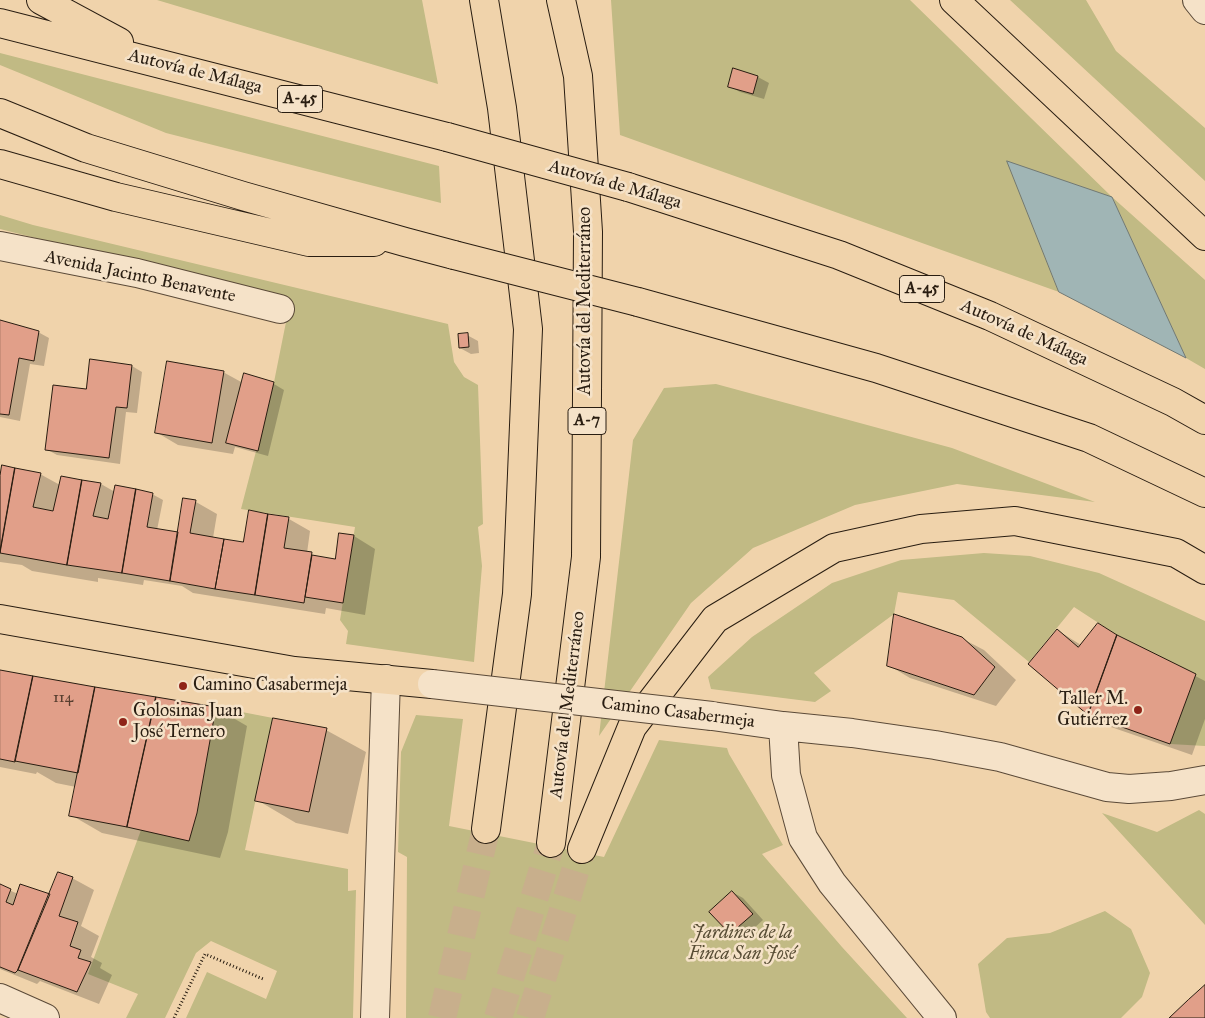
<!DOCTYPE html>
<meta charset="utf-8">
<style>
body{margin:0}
canvas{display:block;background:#f0d3ab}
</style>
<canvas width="1205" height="1018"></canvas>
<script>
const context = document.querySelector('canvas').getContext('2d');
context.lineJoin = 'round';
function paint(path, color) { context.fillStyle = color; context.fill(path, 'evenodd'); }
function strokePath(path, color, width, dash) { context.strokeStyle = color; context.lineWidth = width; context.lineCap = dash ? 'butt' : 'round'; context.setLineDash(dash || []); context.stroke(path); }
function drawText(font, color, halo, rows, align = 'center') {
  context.font = font + ' "IM FELL Great Primer",serif'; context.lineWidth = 5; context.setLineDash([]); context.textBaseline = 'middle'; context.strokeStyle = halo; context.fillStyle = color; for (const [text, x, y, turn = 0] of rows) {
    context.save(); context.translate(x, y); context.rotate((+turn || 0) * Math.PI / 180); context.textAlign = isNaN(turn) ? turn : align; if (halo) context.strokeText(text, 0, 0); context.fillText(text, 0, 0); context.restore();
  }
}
paint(new Path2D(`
 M157,0h265l16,84z
 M611,0h299l202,197 93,83v89l-19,-11 -74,-161 -104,-35 51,130 -439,-157zM733,69l25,7 -5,18 -25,-7z
 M1010,0h76l30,51 89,77v53z
 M0,53l439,113 2,37 -275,-70 -166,-68z
 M0,215l33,10 415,99 6,38 10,15 14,8 5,139 -5,3 4,39 -8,96 -128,-18 2,-13 -8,-11 15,-93 -114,-18 33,-127 16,-80 -290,-73z
 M716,384l236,64 143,54 -138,-18 -102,21 -102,43 -62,55 -92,133 34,-296 31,-52z
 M984,553l46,3 69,17 106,48v125l-35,-2 25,-70 -78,-39 -43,-28 -45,55 -75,-62 -56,-8 -4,22 -80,59 17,18 -16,11 -104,-13 -3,-12 44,-40 80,-54 69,-23z
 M216,707l57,11 -28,132 103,19v22l8,-1 -3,128h-167l21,-46 59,27 11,-28 -66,-30 -15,12 -31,65h-39l12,-24 -50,-20 53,-144 48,10 8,-27z
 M416,715l47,4 -14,107 155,31 55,-117 68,8 2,6 54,91 -21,9 80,93 65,71h-501l1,-161 -9,-5 3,-100z
 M1199,810l6,4v111l-103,-112 55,19z
 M1105,911l26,18 19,44 -8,24 -21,21h-131l-4,-6 -8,-48 29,-26 43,-5z`), '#c1ba84');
const water = new Path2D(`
 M1007,161l105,36 74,161 -127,-66z`);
paint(water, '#a0b5b5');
strokePath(water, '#707873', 1);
paint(new Path2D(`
 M734,70l24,7 11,6 -5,16 -24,-7 -11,-6z
 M0,321l38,11 11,6 -5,28 -14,-2 -10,57 -20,-4z
 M467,335l11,6 1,12 -8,1 -11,-6z
 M132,366l10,6 -5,41 -11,-1 -6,52 -63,-9 -11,-6 41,-58z
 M223,372l20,11 2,-8 29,9 10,6 -16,66 -33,-9 -2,7 -55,-9 -22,-13z
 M40,474l20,11 41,-1 14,8 37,2 11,6 -6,30 20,4 19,-32 21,12 -4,24 32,6 44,-25 21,12 -3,22 13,5 16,3 18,-25 21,13 -10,66 -39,-7 -1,6 -132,-21 -11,-7 -38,-6 -1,5 -45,-7v4l-66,-11 -10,-6 -22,-3v-86z
 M1057,630l24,15 42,-6 82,42v38l-13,36 -81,-28 -22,-13z
 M961,638l23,12 32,30 -20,26 -86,-28 -22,-13z
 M0,671l216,37 31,18 -19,106 -8,26 -118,-25 -31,-18 5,-28 -20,-4 -19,-11 -1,2 -36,-7z
 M326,730l40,22 -18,82 -52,-11 -39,-23z
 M72,878l22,12 -13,36 18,10 -8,21 11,6 -2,5 12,7 -13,29 -59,-23 -3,3 -37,-15v-83l18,8 33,2z
 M732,892l11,6 20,22 -22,20 -10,-7z`), '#0003');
const building = new Path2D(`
 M733,68l25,8 -5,18 -25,-7z
 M0,320l39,11 -5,30 -15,-3 -10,57 -9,-1z
 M468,333l1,14 -10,1 -1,-14z
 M90,359l42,6 -5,43 -11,-1 -7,51 -64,-8 8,-65 33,4z
 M167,361l57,10 -12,72 -57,-10z
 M244,373l30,9 -16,69 -32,-8z
 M2,465l13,3 -15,85v-77z
 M15,468l26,5 -8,34 20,4 8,-35 21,4 -15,85 -67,-12z
 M82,480l19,3 -8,33 15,3 7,-34 21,4 -14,84 -55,-8z
 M136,489l17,4 -6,34 31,5 -8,49 -48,-8z
 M183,498l13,2 -6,33 34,6 -9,50 -45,-8z
 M249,510l19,4 -13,81 -40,-6 9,-50 19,3z
 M268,514l21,3 -5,31 28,4 -8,51 -49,-8z
 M339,533l15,2 -11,68 -38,-6 7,-42 23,4z
 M894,614l68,23 33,30 -21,28 -87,-29z
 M1098,623l19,12 -29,80 -60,-51 29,-35 21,18z
 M1117,635l79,39 -26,70 -82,-29z
 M0,670l33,6 -18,86 -15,-3z
 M33,676l62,11 -17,86 -63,-12z
 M95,687l61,10 -29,130 -58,-11z
 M156,697l60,10 -19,106 -8,28 -62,-14z
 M273,718l54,10 -18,84 -54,-11z
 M58,872l15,5 -14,39 19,6 -8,24 11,4 -3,8 13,4 -14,30 -59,-22z
 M0,884l11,5 -5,13 7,3 7,-21 30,10 -32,76 -3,3 -15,-6z
 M732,891l21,23 -23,20 -21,-22z
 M1205,985v33h-36l19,-18z`);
paint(building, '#e19f89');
strokePath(building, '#291d11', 1);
strokePath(new Path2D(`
 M442,1018l44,-189
 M498,1018l53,-175
 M530,1018l52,-169`), '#c8af8c', 28, [28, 14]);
const minor = new Path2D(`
 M1197,0l8,10
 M0,246l137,27 143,36
 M712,716l71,10 69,7 83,12 65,12 107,30 22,2 42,-3 34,-6
 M783,726l3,49 17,63 29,45 110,135
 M0,998l45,20
 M375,1018l11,-339`);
const major = new Path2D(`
 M0,619l294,52 138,13`);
const highway = new Path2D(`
 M41,0l78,42
 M484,0l18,108 26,221 -11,265 -31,235
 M954,0l251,236
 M0,23l447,114
 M0,113l86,35 157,48 162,46 49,13
 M0,164l116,33 193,45h65
 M628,187l211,68 151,61 183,86 32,18
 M638,302l238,66 213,70 116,55
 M551,843l35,-286 2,-325 -10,-156 -17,-76
 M582,849l50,-122 83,-108 119,-71 87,-19 94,-8 161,32 29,17`);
strokePath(minor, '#5b4a38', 30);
strokePath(major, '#291d11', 30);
strokePath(highway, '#291d11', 30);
strokePath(new Path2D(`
 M174,1018l31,-64 58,25`), '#291d11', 3, [1, 2.5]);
strokePath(minor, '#f5e2c8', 28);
strokePath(major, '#f0d3ab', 28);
strokePath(highway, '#f0d3ab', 28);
const minorBridge = new Path2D(`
 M432,684l280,32`);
const highwayBridge = new Path2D(`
 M447,137l181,50
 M454,255l184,47`);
strokePath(minorBridge, '#5b4a38', 30, []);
strokePath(highwayBridge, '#291d11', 30, []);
strokePath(minorBridge, '#f5e2c8', 28);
strokePath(highwayBridge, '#f0d3ab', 28);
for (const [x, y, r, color] of [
 [183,686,5,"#8f2418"],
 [1138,710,5,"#8f2418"],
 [123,722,5,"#8f2418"]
]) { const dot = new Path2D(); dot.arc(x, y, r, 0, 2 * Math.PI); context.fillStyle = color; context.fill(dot); strokePath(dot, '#f5e2c8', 2); }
drawText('15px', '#573e2f', null, [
 ["114",63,698]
]);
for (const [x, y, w] of [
 [300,99,45],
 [922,289,45],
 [587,421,38]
]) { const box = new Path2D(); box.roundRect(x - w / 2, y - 13.5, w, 27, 4); context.fillStyle = '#f5e2c8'; context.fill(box); strokePath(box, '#291d11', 1); }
drawText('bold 16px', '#291d11', null, [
 ["A-45",300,99],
 ["A-45",922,289],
 ["A-7",587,421]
]);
drawText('18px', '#291d11', '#f5e2c8', [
 ["Autovía de Málaga",195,72,14],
 ["Autovía de Málaga",615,185,16],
 ["Avenida Jacinto Benavente",140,277,12],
 ["Autovía del Mediterráneo",586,301,-90],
 ["Autovía de Málaga",1024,333,24],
 ["Autovía del Mediterráneo",568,705,-83],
 ["Camino Casabermeja",678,713,7]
]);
drawText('18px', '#291d11', '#f5e2c8', [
 ["Camino Casabermeja",193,686],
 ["Taller M.",1128,700,"right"],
 ["Gutiérrez",1128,721,"right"],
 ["Golosinas Juan",133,712],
 ["José Ternero",133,733]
], 'left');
drawText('italic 18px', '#574c34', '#f5e2c8', [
 ["Jardines de la",742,934],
 ["Finca San José",742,955]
]);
</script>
